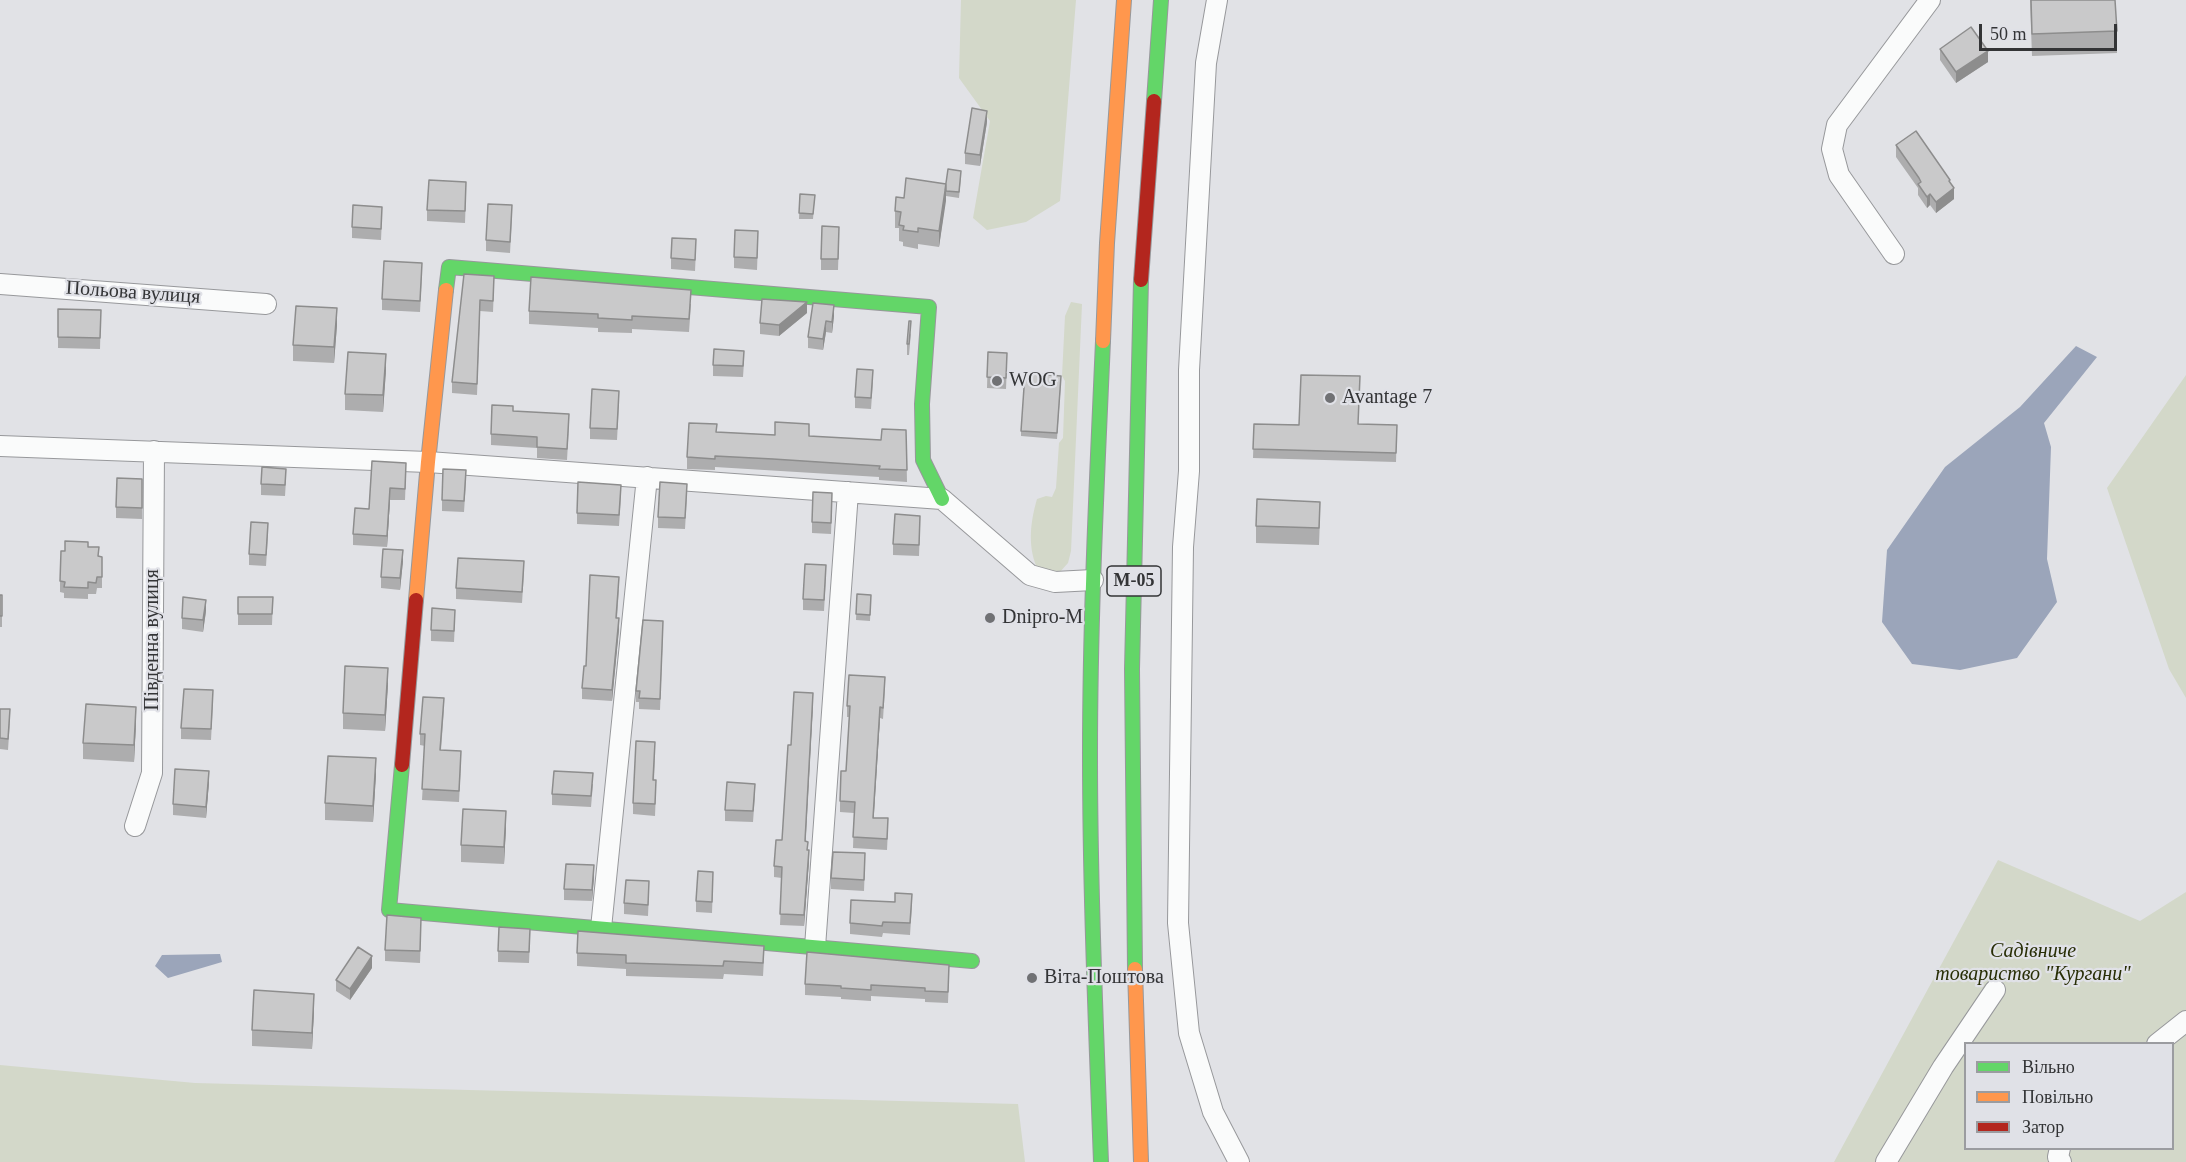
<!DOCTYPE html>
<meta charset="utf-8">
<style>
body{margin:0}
#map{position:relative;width:2186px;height:1162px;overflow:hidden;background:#e1e2e6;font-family:"Times New Roman",serif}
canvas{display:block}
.legend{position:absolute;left:1964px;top:1042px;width:210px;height:108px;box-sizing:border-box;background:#e0e1e7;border:2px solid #9b9ca0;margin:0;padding:8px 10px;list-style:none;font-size:18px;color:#333436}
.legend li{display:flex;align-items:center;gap:12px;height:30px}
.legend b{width:30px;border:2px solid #9b9ca0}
.scale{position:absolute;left:1979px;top:24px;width:138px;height:27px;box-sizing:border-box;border:3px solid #333436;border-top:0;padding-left:8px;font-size:18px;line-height:21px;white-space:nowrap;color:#333436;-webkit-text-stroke:4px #e0e1e7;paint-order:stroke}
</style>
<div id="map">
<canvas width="2186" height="1162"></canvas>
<ul class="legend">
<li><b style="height:8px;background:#63d668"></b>Вільно</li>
<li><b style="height:8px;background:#ff974d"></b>Повільно</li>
<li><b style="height:8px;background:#b3261e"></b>Затор</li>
</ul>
<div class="scale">50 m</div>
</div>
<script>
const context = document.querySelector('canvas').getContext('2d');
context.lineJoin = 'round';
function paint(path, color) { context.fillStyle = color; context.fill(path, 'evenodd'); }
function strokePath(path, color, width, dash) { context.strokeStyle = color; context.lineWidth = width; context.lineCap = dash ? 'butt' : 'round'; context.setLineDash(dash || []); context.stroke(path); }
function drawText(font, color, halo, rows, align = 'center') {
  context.font = font + ' "Times New Roman",serif'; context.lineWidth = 4.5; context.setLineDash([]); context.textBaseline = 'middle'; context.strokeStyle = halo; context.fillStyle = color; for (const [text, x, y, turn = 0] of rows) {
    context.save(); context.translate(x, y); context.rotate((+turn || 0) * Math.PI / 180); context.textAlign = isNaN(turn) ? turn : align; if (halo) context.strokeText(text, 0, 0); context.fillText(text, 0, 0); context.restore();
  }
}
paint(new Path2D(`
 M961,0h115l-16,201 -34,21 -39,8 -14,-12 17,-97 -31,-43z
 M1071,302l11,2 -11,247 -3,12 -9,10 -20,-1c-12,-23 -9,-49 -2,-73l9,-3 6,1 4,-9 3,-45 4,-5 2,-57 -3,-5 3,-60z
 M2186,375v323l-17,-29 -62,-181z
 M1998,860l142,61 46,-29v270h-352zM1966,1044h206v104h-206z
 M0,1065l195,18 823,21 7,58h-1025z`), '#d3d8c9');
paint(new Path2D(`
 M2076,346l21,11 -53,66 7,24 -4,112 10,43 -40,56 -57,12 -48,-6 -30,-42 5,-72 58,-83 75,-60z
 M220,954l2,8 -54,16 -13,-12 7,-11z`), '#9ba5ba');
const street = new Path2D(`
 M1217,0l-11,63 -17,307v101l-6,76 -5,376 11,110 24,79 26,50
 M1894,254l-55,-79 -7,-26 5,-24 93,-125
 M0,284l266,20
 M0,446l428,16 514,37 88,76 25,7 38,-2
 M135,826l17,-53 2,-322
 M601,928l46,-451
 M815,947l33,-455
 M2157,1044l29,-23
 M2060,1148l-2,9 3,5
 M1886,1162l57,-95 52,-77`);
const fast = new Path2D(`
 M1154,101l7,-101
 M446,290l3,-23 480,40 -7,97 1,56 19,39
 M402,765l-13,145 583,51
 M1135,969l-3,-300 9,-389
 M1101,1162c-5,-136 -11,-272 -11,-408 0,-138 7,-275 13,-413`);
const slow = new Path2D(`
 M1103,341l4,-98 17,-243
 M416,600l12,-138 18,-172
 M1135,969l6,193`);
const jam = new Path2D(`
 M1141,280l13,-179
 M402,765l14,-165`);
strokePath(street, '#97989b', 22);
strokePath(fast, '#97989b', 16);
strokePath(slow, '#97989b', 16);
strokePath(jam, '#97989b', 16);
strokePath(street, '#fafbfb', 20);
strokePath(fast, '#63d668', 14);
strokePath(slow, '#ff974d', 14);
strokePath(jam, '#b3261e', 14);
paint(new Path2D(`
 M2030,0h85l2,53 -85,3z
 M1940,49l48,13 -32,21 -16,-23z
 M987,122l-7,44 -15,-2v-11z
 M1896,145l54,38 4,16 -18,14 -6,-8 -3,3 -9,-13v-7l-22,-31z
 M961,176l-2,22 -13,-2 -7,51 -21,-3v5l-15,-3v-4l-4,-1v-13h-4v-17l9,-13 42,-14z
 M466,193l-1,30 -38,-2v-11z
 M800,194l15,1 -2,24h-14z
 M512,216l-2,37 -24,-2v-11z
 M382,218l-1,22 -29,-2v-11z
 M839,238l-1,32h-17v-11z
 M758,242l-1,28 -23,-2v-11z
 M696,250l-1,21 -24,-2v-11z
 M422,274l-2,38 -38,-2v-11z
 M464,274l30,13 -1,25 -13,-1 -3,84 -25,-2v-11z
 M813,303l21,13 -2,17 -6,-1 -3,18 -15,-2v-11z
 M691,304l-2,28 -57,-3v4l-34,-1v-4l-69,-4v-13z
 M58,309l43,1 -1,39 -42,-1z
 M807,313l-28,23 -19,-2v-11z
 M337,325l-3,38 -41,-2v-16z
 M911,332l-2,23h-2v-11z
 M988,352l19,12 -1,25 -19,-1z
 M744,362l-1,15 -30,-1v-11z
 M386,370l-3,42 -38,-2v-16z
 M873,381l-2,28 -16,-1v-11z
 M1061,382l-4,57 -36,-3v-5z
 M619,402l-2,38 -27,-1v-11z
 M513,411l56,14 -2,35 -30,-2v-10l-46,-3v-11z
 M1254,424l143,1 -1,37 -143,-4z
 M906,430l1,52 -28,-2v-3l-164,-10v3l-28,-1v-12l30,-25 164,8z
 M372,461l34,13 -1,26h-15l-3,47 -34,-2v-11l16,-25z
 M142,479v40l-26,-1v-11z
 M286,480l-1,16 -24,-1v-11z
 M466,481l-2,31 -22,-1v-11z
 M687,495l-2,34 -27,-1v-11z
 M621,496l-2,30 -42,-2v-11z
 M832,504l-1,30 -19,-1v-11z
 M1320,518l-1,27 -63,-2v-17z
 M920,527l-1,29 -26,-1v-11z
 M268,534l-2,32 -17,-1v-11z
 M88,547l11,9 3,1v31h-5l-1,6h-8v5l-24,-1v-5l-4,-1v-11l5,-30z
 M403,561l-3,29 -19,-2v-11z
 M524,572l-2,31 -66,-4v-11z
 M826,576l-2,35 -21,-1v-11z
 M619,588l-2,30 2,11 -7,72 -30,-2v-11l4,-22z
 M857,594l14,1 -1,26 -14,-1z
 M0,595h2v32h-2z
 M238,597h35l-1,28h-34z
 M206,611l-3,21 -21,-3v-11z
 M455,621l-1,21 -23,-1v-11z
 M663,632l-3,78 -21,-1v-7h-3v-11z
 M388,684l-3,47 -42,-2v-16z
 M885,688l-2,31 -3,-1 -7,100 15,11 -1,21 -34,-2 1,-35 -14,-1v-11l6,-30 3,-54h-2v-11z
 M213,702l-2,38 -30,-1v-11z
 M813,704l-8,137 4,20 -5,65 -24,-1 2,-47 -8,-1v-11l8,-26 9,-95z
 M0,709l10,11 -2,30 -8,-1z
 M444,709l-3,41 20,12 -2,40 -37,-2 3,-54 -5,-1v-11z
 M136,723l-2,39 -51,-3v-16z
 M655,753l-1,27 2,11 -1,25 -22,-2v-11z
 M376,774l-3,48 -48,-2v-17z
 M209,782l-3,36 -33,-3v-11z
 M593,784l-2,23 -39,-2v-11z
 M755,795l-2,27 -28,-1v-11z
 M506,827l-2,37 -43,-2v-17z
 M865,864l-1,27 -33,-2v-11z
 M594,876l-2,25 -28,-1v-11z
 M713,883l-1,30 -16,-1v-11z
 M649,892l-1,24 -24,-2v-11z
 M912,905l-2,30 -27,-2 -1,4 -32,-3v-11z
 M421,929l-1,34 -35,-2v-11z
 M530,940l-1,23 -31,-1v-11z
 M577,953l187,6 -1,17 -39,-2 -1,5 -97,-3v-7l-49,-3z
 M372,968l-22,32 -14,-9v-11z
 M949,976l-1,27 -23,-1v-3l-54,-3v5l-30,-2v-2l-36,-2v-11z
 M314,1010l-2,39 -60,-3v-16z`), '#adadae');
paint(new Path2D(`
 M1988,51v11l-32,21v-11z
 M987,111v11l-7,44v-11z
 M946,184v17l-7,46v-16z
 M1954,188v11l-18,14v-11z
 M1930,194v11l-3,3v-11z
 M807,302v11l-28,23v-11z
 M834,305v11l-2,17v-11z
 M337,308v17l-3,38v-16z
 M826,321v11l-3,18v-11z
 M386,354v16l-3,42v-17z
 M390,488v12l-3,47v-11z
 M403,550v11l-3,29v-12z
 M206,600v11l-3,21v-12z
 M619,618v11l-7,72v-11z
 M388,668v16l-3,47v-16z
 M813,693v11l-8,148v-11z
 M136,707v16l-2,39v-17z
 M880,707v11l-7,111v-11z
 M376,758v16l-3,48v-16z
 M209,771v11l-3,36v-11z
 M506,811v16l-2,37v-17z
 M809,850v11l-5,65v-11z
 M594,865v11l-2,25v-11z
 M372,956v12l-22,32v-11z
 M314,994v16l-2,39v-16z`), '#8d8d8d');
const building = new Path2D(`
 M2031,0h84l2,31 -85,3z
 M1971,27l17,24 -32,21 -16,-23z
 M972,108l15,3 -7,44 -15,-2z
 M1916,131l34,49 -1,1 5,7 -18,14 -6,-8 -3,3 -9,-13 3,-2 -2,-4 -23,-33z
 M948,169l13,2 -2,21 -13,-1v-7l-1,6z
 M906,178l40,6 -7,47 -21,-3v4l-15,-2 1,-4 -5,-1 2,-13 -6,-1 1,-14 8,1z
 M429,180l37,2 -1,29 -38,-1z
 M800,194l15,1 -2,19 -14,-1z
 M488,204l24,1 -2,37 -24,-2z
 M353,205l29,2 -1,22 -29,-2z
 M822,226l17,1 -1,32h-17z
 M735,230l23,1 -1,27 -23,-1z
 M672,238l24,1 -1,21 -24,-2z
 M384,261l38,2 -2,38 -38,-2z
 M464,274l30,2 -1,25 -13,-1 -3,84 -25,-2z
 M531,277l160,13 -2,29 -57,-3v4l-34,-2v-4l-69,-3z
 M762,299l45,3 -28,23 -19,-2z
 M813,303l21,2 -2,17 -6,-1 -3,18 -15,-2z
 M296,306l41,2 -3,39 -41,-2z
 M58,309l43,1 -1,28 -42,-1z
 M909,321h2l-2,23h-2z
 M714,349l30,2 -1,15 -30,-1z
 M348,352l38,2 -3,41 -38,-1z
 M988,352l19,1 -1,25 -19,-1z
 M857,369l16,1 -2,28 -16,-1z
 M1025,373l36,3 -4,57 -36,-2z
 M1301,375l59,1 -2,48 39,1 -1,28 -143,-4 1,-25 45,1z
 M592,389l27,2 -2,38 -27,-1z
 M492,405l21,1v5l56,3 -2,35 -30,-2v-10l-46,-3z
 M775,422l34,2v12l72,4 1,-11 24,1 1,40 -28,-1 1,-3 -107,-7 -58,-3v3l-28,-2 2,-34 28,1 -1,8 59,3z
 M372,461l34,2 -1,26 -15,-1 -3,48 -34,-2 2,-26 14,1z
 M262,467l24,2 -1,16 -24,-1z
 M443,469l23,1 -2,31 -22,-1z
 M117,478l25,1v29l-26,-1z
 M578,482l43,3 -2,30 -42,-2z
 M660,482l27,2 -2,34 -27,-1z
 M813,492l19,1 -1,30 -19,-1z
 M1257,499l63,3 -1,26 -63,-2z
 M895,514l25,2 -1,29 -26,-1z
 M251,522l17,1 -2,32 -17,-1z
 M65,541l23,1v5h11l-1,9 4,1v20h-5l-1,6 -8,-1v6l-24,-1 1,-5 -5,-1 1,-30h4z
 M383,549l20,1 -3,28 -19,-1z
 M458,558l66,3 -2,31 -66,-4z
 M805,564l21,1 -2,35 -21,-1z
 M590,575l29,2 -3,41h3l-7,72 -30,-2 2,-22h2z
 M857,594l14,1 -1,20 -14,-1z
 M0,595h2v21h-2z
 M183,597l23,3 -3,20 -21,-2z
 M238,597h35l-1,17h-34z
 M432,608l23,2 -1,21 -23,-1z
 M643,620l20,1 -3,78 -21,-1 1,-7h-4z
 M345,666l43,2 -3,47 -42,-2z
 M849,675l36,2 -2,31 -3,-1 -7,111h15l-1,21 -34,-2 2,-35 -15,-1 1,-30h5l4,-65h-3z
 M184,689l29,1 -2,39 -30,-1z
 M794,692l19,1 -8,148 3,1 -1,8h2l-5,65 -24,-1 2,-47 -8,-1 2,-26h6l6,-95h3z
 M423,697l21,1 -4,52 21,1 -2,40 -37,-2 3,-55h-5z
 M86,704l50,3 -2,38 -51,-2z
 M0,709h10l-2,30 -8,-1z
 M636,741l19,1 -2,38h3l-1,24 -22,-1z
 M328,756l48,2 -3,48 -48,-3z
 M175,769l34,2 -3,36 -33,-3z
 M554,771l39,2 -2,23 -39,-2z
 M727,782l28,2 -2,27 -28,-1z
 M463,809l43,2 -2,36 -43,-2z
 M833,852l32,1 -1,27 -33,-2z
 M566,864l28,1 -2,25 -28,-1z
 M698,871l15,1 -1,30 -16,-1z
 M626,880l23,1 -1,24 -24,-2z
 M895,893l17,1 -2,29 -27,-1 -1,4 -32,-3 1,-23 44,2z
 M387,915l34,3 -1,33 -35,-1z
 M499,927l31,2 -1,23 -31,-1z
 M578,931l186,15 -1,17 -39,-2 -1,5 -97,-3v-8l-49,-2z
 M358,947l14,9 -22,33 -14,-9z
 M807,952l142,13 -1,27 -23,-1v-3l-54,-3v5l-30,-2v-2l-36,-2z
 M254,990l60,4 -2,39 -60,-3z`);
paint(building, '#c9c9ca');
strokePath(building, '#8d8d8d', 1.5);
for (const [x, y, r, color] of [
 [997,381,6,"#707174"],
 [1330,398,6,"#707174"],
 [990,618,6,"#707174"],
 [1032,978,6,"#707174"]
]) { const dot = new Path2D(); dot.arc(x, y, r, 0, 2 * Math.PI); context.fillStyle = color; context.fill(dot); strokePath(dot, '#e0e1e7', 2); }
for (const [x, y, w] of [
 [1134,581,54]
]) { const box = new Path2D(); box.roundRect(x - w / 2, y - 15, w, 30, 4.5); context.fillStyle = '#e0e1e7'; context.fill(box); strokePath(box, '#333436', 1.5); }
drawText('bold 18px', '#333436', null, [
 ["М-05",1134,581]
]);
drawText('20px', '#333436', '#e0e1e7', [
 ["Польова вулиця",133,293,4],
 ["Південна вулиця",153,640,-90]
]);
drawText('20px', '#333436', '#e0e1e7', [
 ["WOG",1009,381],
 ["Avantage 7",1342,398],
 ["Dnipro-M",1002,618],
 ["Віта-Поштова",1044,978]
], 'left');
drawText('italic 20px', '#282e06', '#e0e1e7', [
 ["Садівниче",2033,952],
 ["товариство \"Кургани\"",2033,975]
]);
</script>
